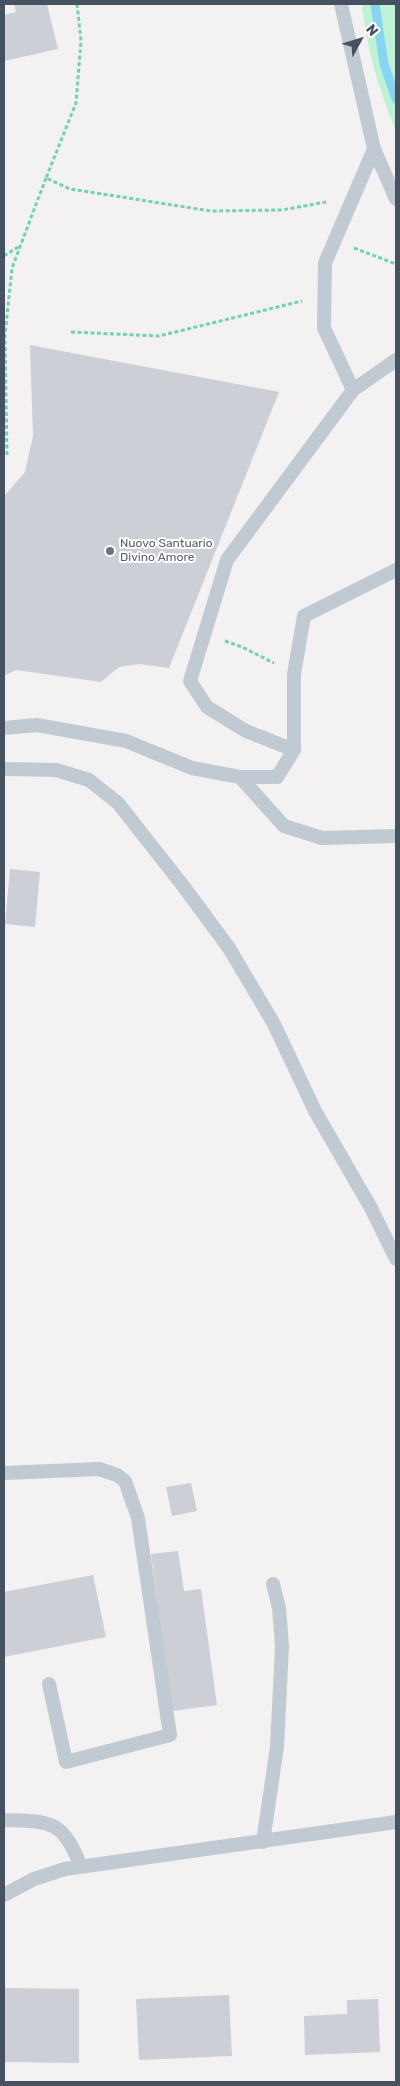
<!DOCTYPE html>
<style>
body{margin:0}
#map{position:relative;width:400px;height:2086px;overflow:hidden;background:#f3f1f1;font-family:Rubik,sans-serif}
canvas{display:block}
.frame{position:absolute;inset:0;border:5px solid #475260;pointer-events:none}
.north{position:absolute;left:335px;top:15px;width:50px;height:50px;-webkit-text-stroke:4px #fff;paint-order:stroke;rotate:51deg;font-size:14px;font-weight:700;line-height:20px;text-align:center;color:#475260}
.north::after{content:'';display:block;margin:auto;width:18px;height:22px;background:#475260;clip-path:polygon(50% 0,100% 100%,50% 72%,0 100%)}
</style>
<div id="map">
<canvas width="400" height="2086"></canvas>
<div class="frame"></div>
<div class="north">N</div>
</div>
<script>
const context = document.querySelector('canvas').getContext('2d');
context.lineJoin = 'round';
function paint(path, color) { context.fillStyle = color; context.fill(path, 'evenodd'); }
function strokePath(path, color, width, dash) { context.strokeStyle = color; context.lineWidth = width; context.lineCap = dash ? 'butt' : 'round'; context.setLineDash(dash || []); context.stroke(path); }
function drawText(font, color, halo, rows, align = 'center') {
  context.font = font + ' Rubik,sans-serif'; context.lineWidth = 4; context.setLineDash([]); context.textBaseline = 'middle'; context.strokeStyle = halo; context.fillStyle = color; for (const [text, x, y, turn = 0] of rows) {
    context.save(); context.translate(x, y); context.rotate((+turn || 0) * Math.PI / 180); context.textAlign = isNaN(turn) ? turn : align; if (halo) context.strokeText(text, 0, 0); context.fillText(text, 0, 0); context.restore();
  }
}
paint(new Path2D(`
 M362,4h34v127c-17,-40 -30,-84 -34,-127z`), '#bef2d5');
strokePath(new Path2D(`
 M375,4l9,60 12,35`), '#88d5f2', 9);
paint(new Path2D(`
 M14,4h33l11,45 -54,12v-46l12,-3z
 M30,345l249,47 -110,276 -30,-4 -20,3 -18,15 -85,-12 -12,6v-180l21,-24 8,-36z
 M10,869l30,3 -5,55 -30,-3z
 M191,1483l6,28 -25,5 -6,-29z
 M178,1551l6,40 17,-2 16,116 -45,6 -21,-157z
 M93,1575l13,62 -102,20v-65z
 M4,1988l75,1v74l-75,-1z
 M229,1995l3,61 -93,4 -3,-61z
 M378,1999l2,53 -75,3 -1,-39 43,-2v-14z`), '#cccfd6');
strokePath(new Path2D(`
 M77,4l4,37 -5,62 -30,75 24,11 141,22 71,-1 44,-8
 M354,248l42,16
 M4,256l17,-11
 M71,332l88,4 143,-35
 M7,455l-2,-120 7,-67 34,-90
 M225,641l17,6 32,16`), '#73d3aa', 3, [4, 2.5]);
strokePath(new Path2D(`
 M374,149l22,50
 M353,390l43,-30
 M4,728l33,-3 89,16 66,27 48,9h37l17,-27v-76l10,-58 92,-46
 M294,750l-48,-19 -39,-24 -17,-26 37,-121 126,-170 -29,-62 1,-65 49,-114 -33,-145
 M4,769l52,1 33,10 29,23 66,84 45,61 45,76 41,87 56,97 25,51
 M240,777l44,49 38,12 74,-2
 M4,1473l95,-4 18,6 8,6 13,37 32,217 -104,27 -17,-78
 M4,1820c48,2 58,-1 77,47
 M263,1842l14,-95 5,-101 -3,-38 -6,-24
 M4,1895l30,-16 31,-10 331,-47`), '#c1cad3', 14);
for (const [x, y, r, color] of [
 [110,551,5,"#6b7280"]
]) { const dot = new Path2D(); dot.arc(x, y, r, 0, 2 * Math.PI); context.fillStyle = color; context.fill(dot); strokePath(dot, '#fff', 2); }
drawText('12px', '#5b616d', '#fff', [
 ["Nuovo Santuario",120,544],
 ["Divino Amore",120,558]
], 'left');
</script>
